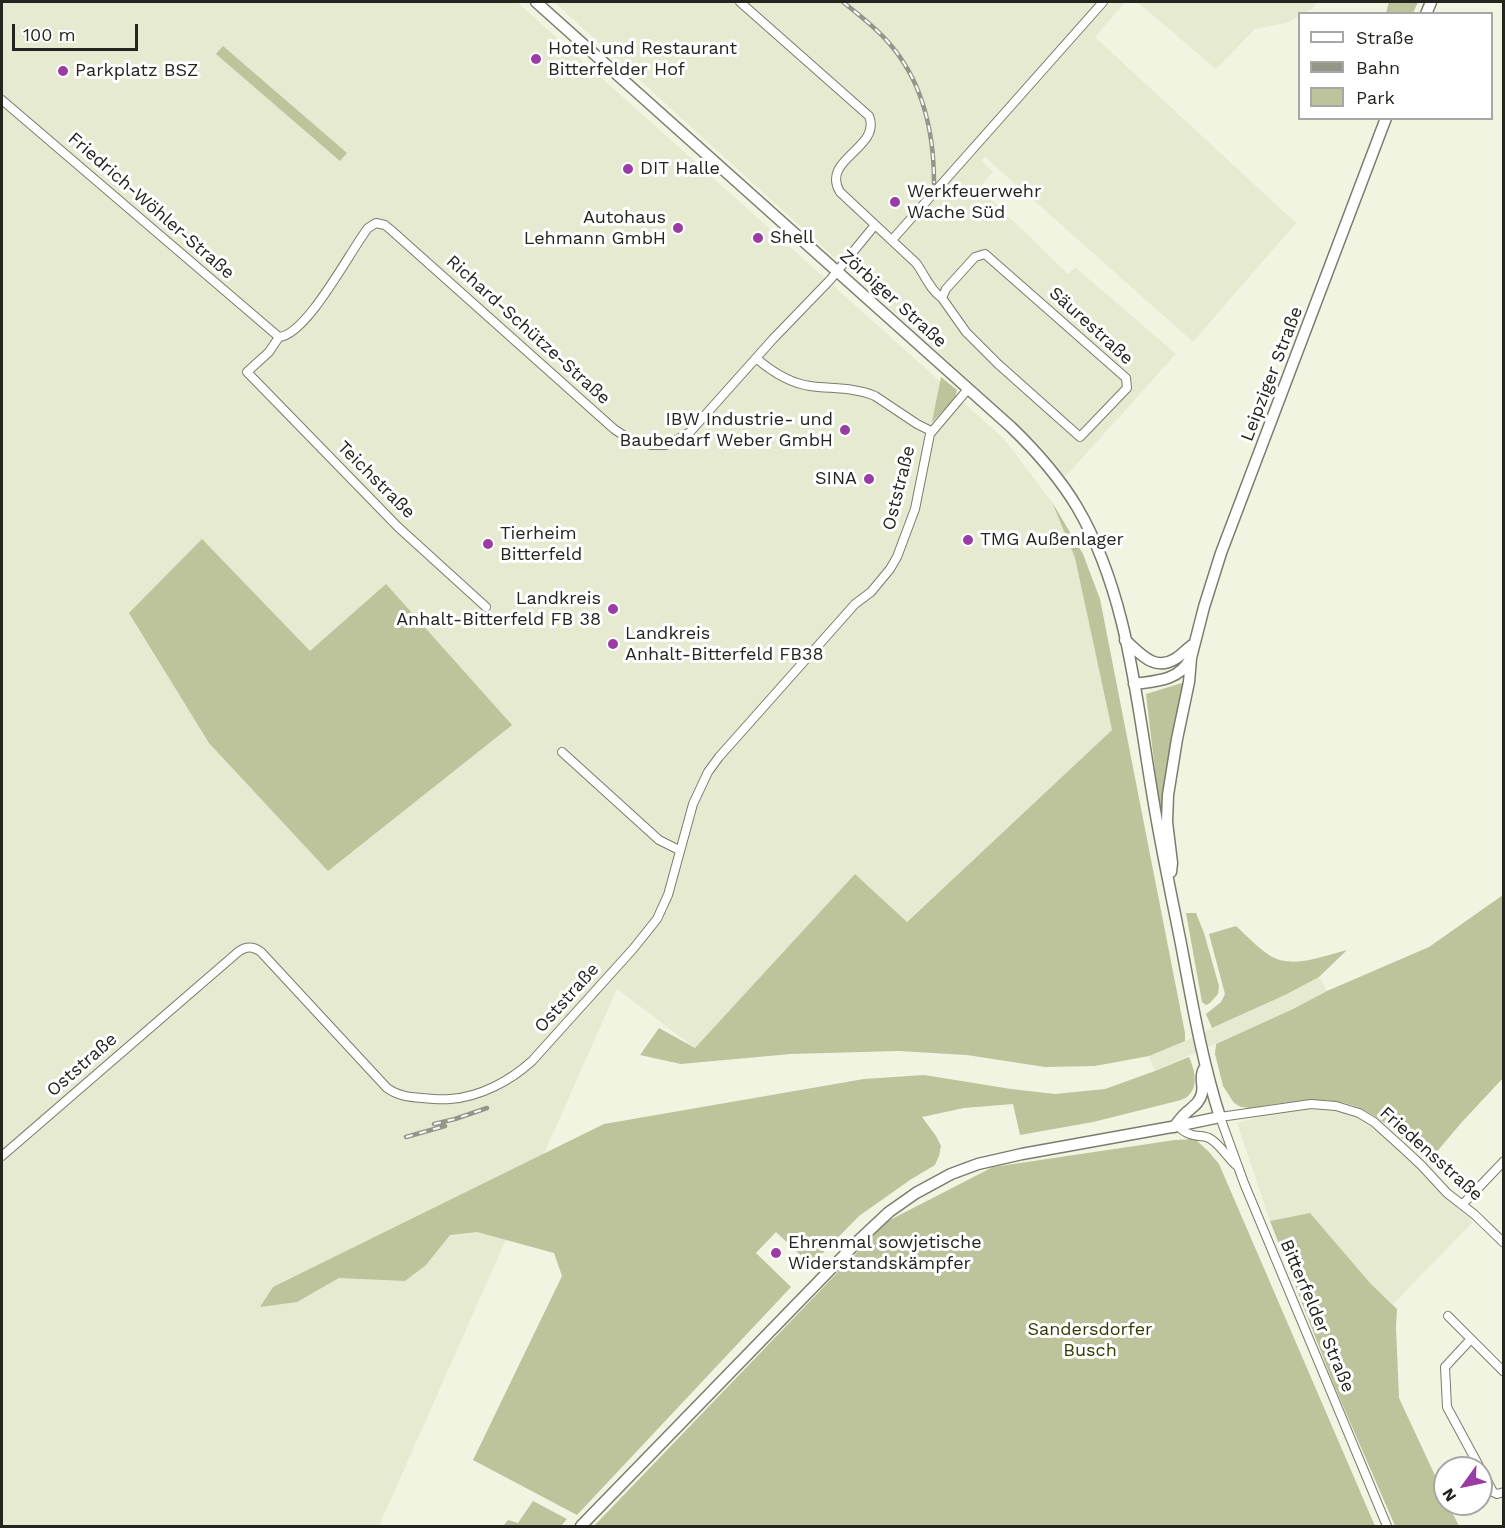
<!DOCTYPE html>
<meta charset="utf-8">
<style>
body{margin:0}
#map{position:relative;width:1505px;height:1528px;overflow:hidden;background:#f2f4e2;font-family:"Work Sans",sans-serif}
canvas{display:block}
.frame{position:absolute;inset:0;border:3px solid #24251f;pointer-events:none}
.legend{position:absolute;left:1298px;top:12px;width:195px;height:108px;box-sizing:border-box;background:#fff;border:2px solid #a7a8a5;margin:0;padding:8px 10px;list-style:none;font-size:18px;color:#24251f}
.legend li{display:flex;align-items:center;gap:12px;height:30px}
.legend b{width:30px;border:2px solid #a7a8a5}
.north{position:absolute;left:1433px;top:1456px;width:60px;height:60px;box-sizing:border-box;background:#fff;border:2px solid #a7a8a5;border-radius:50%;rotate:237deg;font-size:16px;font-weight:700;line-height:24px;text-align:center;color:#24251f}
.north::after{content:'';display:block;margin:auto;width:21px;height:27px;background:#9b3ca4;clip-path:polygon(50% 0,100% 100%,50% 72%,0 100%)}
.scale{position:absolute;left:12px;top:24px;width:126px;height:27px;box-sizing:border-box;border:3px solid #24251f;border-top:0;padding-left:8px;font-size:18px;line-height:21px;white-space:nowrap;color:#24251f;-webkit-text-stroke:4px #fff;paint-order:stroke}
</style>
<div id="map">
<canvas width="1505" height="1528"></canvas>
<div class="frame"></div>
<ul class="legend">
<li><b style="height:8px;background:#fff"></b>Straße</li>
<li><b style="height:8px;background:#949689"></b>Bahn</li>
<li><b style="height:16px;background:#bdc39a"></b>Park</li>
</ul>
<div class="north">N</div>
<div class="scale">100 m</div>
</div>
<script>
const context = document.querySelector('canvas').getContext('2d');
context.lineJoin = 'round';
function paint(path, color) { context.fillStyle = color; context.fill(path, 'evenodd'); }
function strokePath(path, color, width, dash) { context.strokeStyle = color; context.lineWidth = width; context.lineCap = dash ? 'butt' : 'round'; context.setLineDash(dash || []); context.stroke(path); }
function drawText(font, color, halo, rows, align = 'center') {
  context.font = font + ' "Work Sans",sans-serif'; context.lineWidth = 6; context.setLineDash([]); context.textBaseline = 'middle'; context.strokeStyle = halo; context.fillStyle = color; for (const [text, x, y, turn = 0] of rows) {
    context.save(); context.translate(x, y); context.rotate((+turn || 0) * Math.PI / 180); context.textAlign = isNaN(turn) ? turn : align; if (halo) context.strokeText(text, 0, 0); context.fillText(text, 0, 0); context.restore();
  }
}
paint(new Path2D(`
 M2,2h515l487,437 48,63 23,56 37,172 -206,192 -51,-48 -160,174 -78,-59 -238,537h-377z
 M554,2h571l-30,35 201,186 -103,119 -208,-185 -3,4 11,11 -14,16 89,86 7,-7 101,87 -111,123 -27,-34z
 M1137,2h181l-7,8 -8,3 -3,1 -1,2 -13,7 -31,6 -39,40z
 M1319,977l8,14 -34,18 -138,62 -6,-15 36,-15 100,-46z
 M1307,1108h21l20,5 14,6 52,43 14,13 16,21 29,26 -80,82 -23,-21 -60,-70 -40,8 -33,-98 38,-11z`), '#e6ead0');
paint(new Path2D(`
 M1389,2h29l-5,11h-27z
 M223,46l124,107 -7,8 -124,-107z
 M941,377l16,13 -2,9 -23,23z
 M1052,502l31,52 17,45 85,434v8l-36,15 -54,10 -50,1 -78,-12 -69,-4 -107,3 -110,10 -41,-9 19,-27 36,20 160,-174 52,48 205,-192 -37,-172z
 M202,539l108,112 76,-67 126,141 -184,146 -119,-128 -80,-130z
 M1185,682l-20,131h-5l-14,-119z
 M1503,895v183l-41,44 -34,40c-15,-13 -29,-28 -45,-40 -42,-33 -84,-21 -133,-14l-9,-1 -7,-4 -11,-17 -8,-32 1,-10 77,-35 34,-18 102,-44z
 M1186,913h10l8,20 15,53 -1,8 -8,9 -4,2 -4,-3z
 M1236,926c11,10 21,21 33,29 22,15 54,1 78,-5l-28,27 -34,18 -73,33 -6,-14 15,-12 4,-8 -16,-60z
 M1189,1057c5,11 10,28 0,38 0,1 -7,5 -8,5l-88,22 -73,13 -7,-31 -49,4 -42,9 14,19 5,10 -2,10 -4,9 -25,15 -51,36 -48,49 -35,-33 -20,21 35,34 -214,228 -104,-55 89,-184 -8,-23 -77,-21 -27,3 -24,30 -21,16 -66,-3 -42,24 -37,5 13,-20 331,-163 260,-45 60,-4 87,14 44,5 50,-5 50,-18z
 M1195,1139l14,13 10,12 156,362h-781l292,-304 107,-55 182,-27z
 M1310,1213l60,70 27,26 -1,18 3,71 46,99v7h3l11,22h-64l-61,-141 -64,-164z
 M533,1501l34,18 -6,7h-58l5,-6 10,3z`), '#bdc39a');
const minor = new Path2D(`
 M740,2l129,114c13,32 -49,43 -29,76l76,71c9,12 14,27 26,35l24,34 32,32 82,73 47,-49 -1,-10 -141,-124 -10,3 -29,32 -4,9
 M2,100l277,237
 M892,240l211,-238
 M756,358c15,13 33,25 54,28 21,3 44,1 65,10l42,28 14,7
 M486,607l-88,-80 -151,-155 22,-20 10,-15c28,-2 71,-86 89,-109l8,-5 9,2 6,5 223,199 15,10 22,6h14l8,-3 17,-10 83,-93 57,-59 45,-55
 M562,752l97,88 20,10
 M1177,1126c4,3 8,7 13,8 6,3 13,1 19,4 11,6 18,19 27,27
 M2,1156l236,-204c8,-6 15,-6 23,0l126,136c11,8 22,9 35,10 9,1 18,2 28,1 30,-2 60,-18 82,-38l101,-112 24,-30 11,-24 25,-91 15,-32 11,-15 136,-153 16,-12 19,-23 7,-12 18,-48 15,-75 38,-45
 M1462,1205l42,-44
 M1448,1316l56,56
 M1471,1339l-26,28 2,40 33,61
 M1481,1469l12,23 4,2 7,-2
 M1387,1526l-143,-343 -24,-66 91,-13 25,2 23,7 15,9 31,28 17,16 25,27 28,22 29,28`);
const major = new Path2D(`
 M536,2l475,425c25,24 48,50 66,80 50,85 59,190 75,285 8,51 19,101 29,152 11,58 21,117 39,173l-43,9 -155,28 -44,10 -27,10 -35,19 -27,19 -31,29 -277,285
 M1426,14l5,-12
 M1125,640c15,13 29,32 50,19 7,-4 11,-10 19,-15
 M1134,684c21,-3 45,-3 56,-25
 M1171,872l1,-9 -5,-41 1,-27 9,-56 12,-57 2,-24 13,-51 17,-54 165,-435
 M1174,1127c4,-5 8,-11 13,-15 7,-6 13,-10 15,-19 2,-9 -3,-16 2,-24`);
strokePath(minor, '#7a7d6c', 10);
strokePath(major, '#7a7d6c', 13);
strokePath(minor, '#fff', 8);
strokePath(major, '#fff', 10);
const rail = new Path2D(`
 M843,2c16,13 32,25 45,40 35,39 46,90 46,141
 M434,1124l21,-5 32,-11
 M406,1137l39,-11`);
strokePath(rail, '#949689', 4.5);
strokePath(rail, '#fff', 2, [7]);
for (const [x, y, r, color] of [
 [536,59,6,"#9b3ca4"],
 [63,71,6,"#9b3ca4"],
 [628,169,6,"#9b3ca4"],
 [895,202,6,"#9b3ca4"],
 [678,228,6,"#9b3ca4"],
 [758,238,6,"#9b3ca4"],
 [845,430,6,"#9b3ca4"],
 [869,479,6,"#9b3ca4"],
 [968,540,6,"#9b3ca4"],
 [488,544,6,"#9b3ca4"],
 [613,609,6,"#9b3ca4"],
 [613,644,6,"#9b3ca4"],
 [776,1253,6,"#9b3ca4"]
]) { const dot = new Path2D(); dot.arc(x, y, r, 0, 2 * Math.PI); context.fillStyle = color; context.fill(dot); strokePath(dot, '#fff', 2); }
drawText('18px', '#24251f', '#fff', [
 ["Hotel und Restaurant",548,49],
 ["Bitterfelder Hof",548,70],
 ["Parkplatz BSZ",75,71],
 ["DIT Halle",640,169],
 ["Werkfeuerwehr",907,192],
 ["Wache Süd",907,213],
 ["Autohaus",666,218,"right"],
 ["Lehmann GmbH",666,239,"right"],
 ["Shell",770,238],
 ["IBW Industrie- und",833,420,"right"],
 ["Baubedarf Weber GmbH",833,441,"right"],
 ["SINA",857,479,"right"],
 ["Tierheim",500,534],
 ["Bitterfeld",500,555],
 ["TMG Außenlager",980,540],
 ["Landkreis",601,599,"right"],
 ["Anhalt-Bitterfeld FB 38",601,620,"right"],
 ["Landkreis",625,634],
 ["Anhalt-Bitterfeld FB38",625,655],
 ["Ehrenmal sowjetische",788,1243],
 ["Widerstandskämpfer",788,1264]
], 'left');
drawText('18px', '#24251f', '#fff', [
 ["Friedrich-Wöhler-Straße",151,206,41],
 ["Zörbiger Straße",893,299,42],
 ["Säurestraße",1091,326,42],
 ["Richard-Schütze-Straße",528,330,42],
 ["Leipziger Straße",1272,374,-69],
 ["Teichstraße",376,480,45],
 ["Oststraße",899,488,-76],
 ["Oststraße",567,998,-48],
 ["Oststraße",82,1065,-41],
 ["Friedensstraße",1431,1154,42],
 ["Bitterfelder Straße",1317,1316,67]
]);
drawText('18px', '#373b03', '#fff', [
 ["Sandersdorfer",1090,1330],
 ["Busch",1090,1351]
]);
</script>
